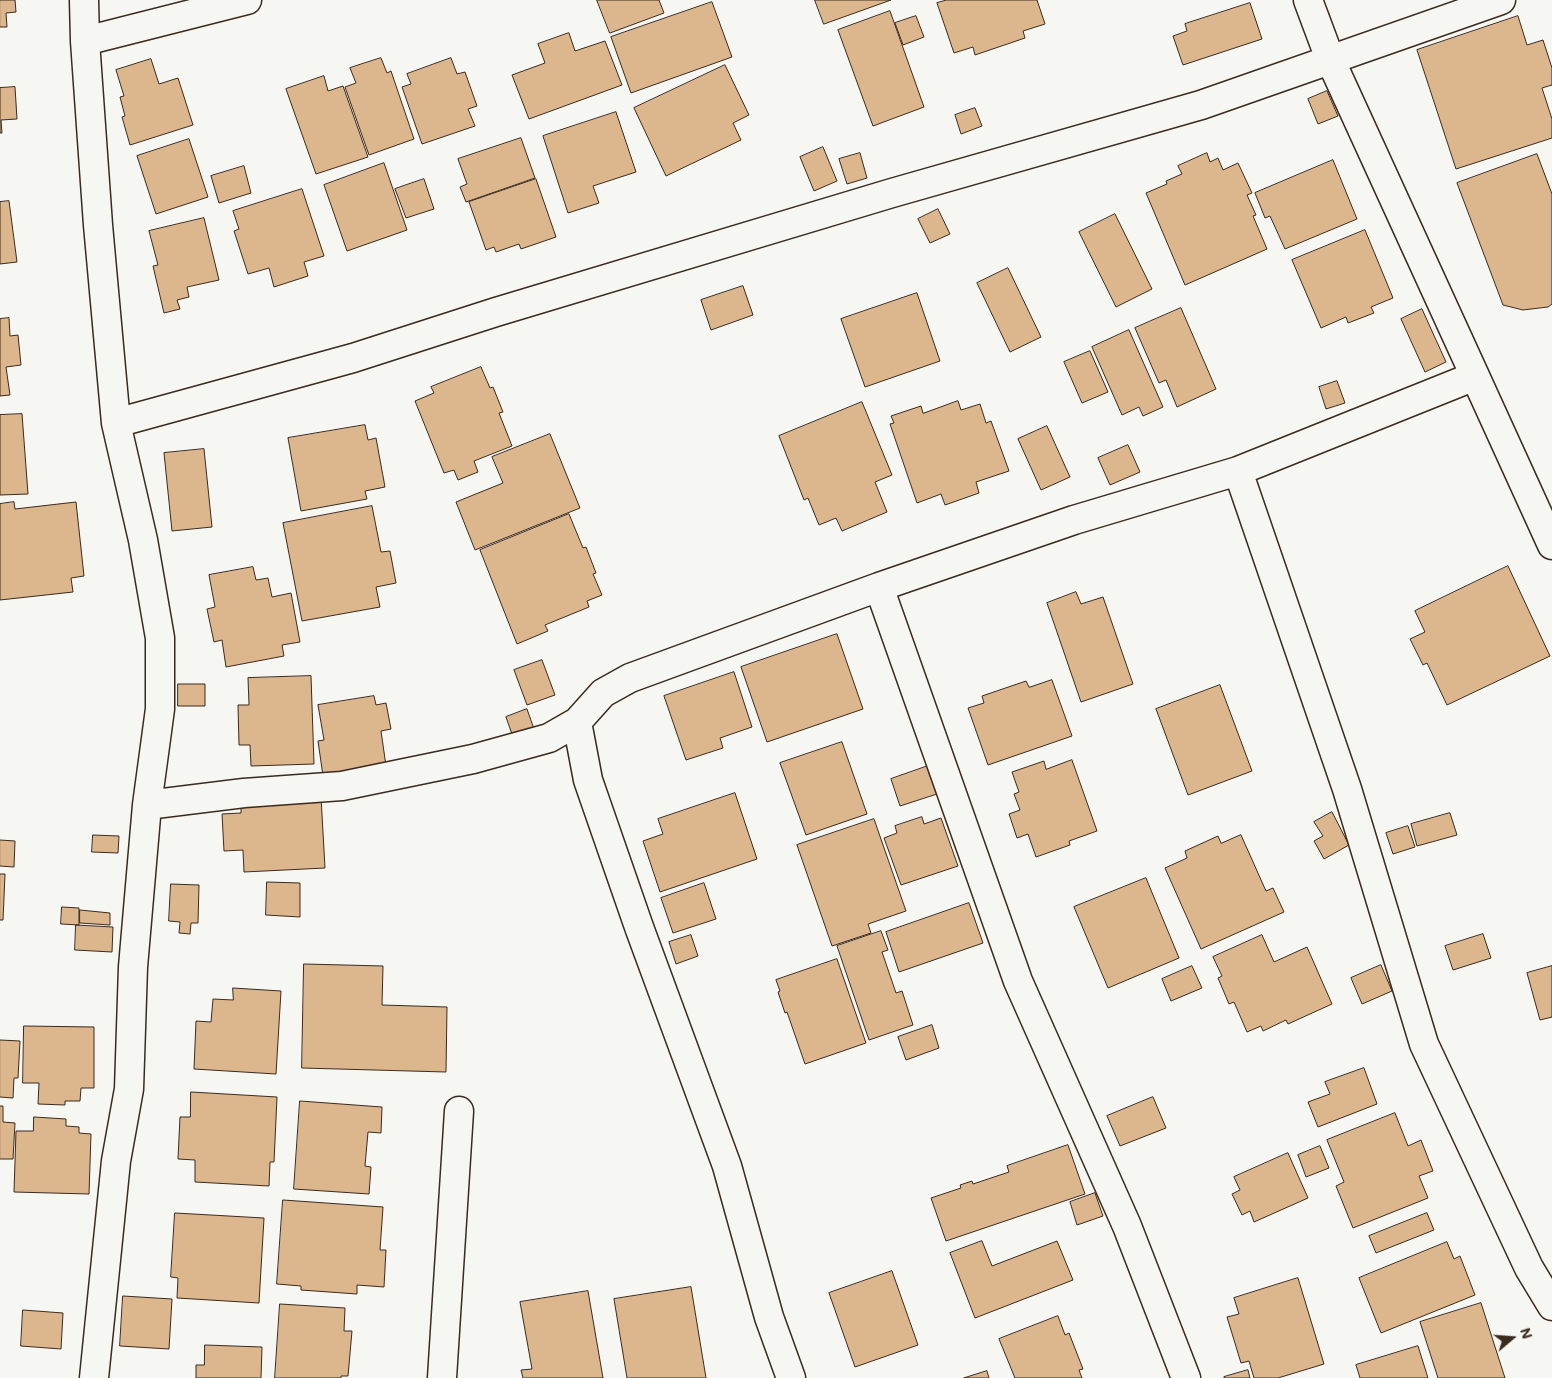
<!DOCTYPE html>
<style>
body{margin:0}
#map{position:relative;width:1552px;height:1378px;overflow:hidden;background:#f6f6f2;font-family:Mali,sans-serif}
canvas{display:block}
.north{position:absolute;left:1487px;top:1313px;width:50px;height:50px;-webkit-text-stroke:4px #f6f6f2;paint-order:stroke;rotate:72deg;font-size:14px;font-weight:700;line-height:20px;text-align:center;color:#3b2a1e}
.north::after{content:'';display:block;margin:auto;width:18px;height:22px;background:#3b2a1e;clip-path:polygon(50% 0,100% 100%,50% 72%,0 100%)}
</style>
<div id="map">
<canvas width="1552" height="1378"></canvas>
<div class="north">N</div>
</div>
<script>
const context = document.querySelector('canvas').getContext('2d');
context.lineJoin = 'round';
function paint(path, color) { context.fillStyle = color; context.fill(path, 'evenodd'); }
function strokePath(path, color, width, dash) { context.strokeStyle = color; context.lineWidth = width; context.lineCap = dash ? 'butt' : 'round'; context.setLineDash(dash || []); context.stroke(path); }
const building = new Path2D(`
 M0,0h15l1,12 -10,1 1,14h-7z
 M597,0h62l5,13 -54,20z
 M815,0h76l-67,24z
 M947,0h90l8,24 -22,7 2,7 -50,17 -2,-8 -19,6 -17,-50z
 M712,2l20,55 -101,36 -20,-56z
 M1250,3l12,36 -79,26 -10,-29 14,-5 -2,-7z
 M890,11l34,96 -51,19 -35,-96z
 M916,16l8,21 -21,8 -8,-22z
 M1518,16l9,29 16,-5 9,28v17l-10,3 10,31v19l-96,31 -39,-119z
 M569,33l6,18 30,-10 17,44 -93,34 -17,-44 33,-12 -7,-19z
 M381,58l6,15 4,-2 23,68 -45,16 -24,-68 11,-4 -6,-15z
 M451,58l6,16 8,-2 12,34 -9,3 7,17 -53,18 -20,-57 9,-3 -4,-10z
 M151,59l8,25 19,-6 15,47 -63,20 -8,-28 3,-1 -5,-19 4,-1 -8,-26z
 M725,65l24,50 -16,8 8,17 -75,36 -32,-68z
 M324,76l4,15 15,-5 25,71 -52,17 -30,-85z
 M15,87l2,32 -16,1 1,13h-2v-45z
 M1327,91l11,25 -20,8 -10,-25z
 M975,108l7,18 -21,8 -6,-19z
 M616,112l20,60 -43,14 6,17 -31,10 -25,-77z
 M521,138l14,40 -69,24 -6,-15 7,-3 -9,-25z
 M189,139l19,58 -52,17 -19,-58z
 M823,147l14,34 -23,10 -14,-34z
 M860,153l7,25 -20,6 -8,-25z
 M1207,153l3,9 8,-4 5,12 15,-7 14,30 -5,2 9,20 -3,1 14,33 -82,36 -39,-92 21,-9 -1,-3 16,-7 -4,-8z
 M1537,154l15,40v110l-4,3 -25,3 -20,-5 -46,-122z
 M1333,160l24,59 -72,30 -15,-33 -5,2 -10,-25z
 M384,163l23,67 -60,21 -23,-66z
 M244,166l7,27 -32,10 -8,-27z
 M424,179l10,30 -28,9 -11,-29z
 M536,179l20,58 -35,12 -2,-5 -23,8 -2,-5 -8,3 -17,-48z
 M302,189l22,67 -20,6 4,14 -34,11 -5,-19 -21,6 -14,-43 5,-2 -6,-18z
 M9,201l8,61 -17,2v-62z
 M938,209l12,25 -20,9 -12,-24z
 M1115,214l37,75 -36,18 -37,-75z
 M204,218l15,62 -32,7 2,10 -12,3 3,9 -16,4 -11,-47 5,-1 -9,-34z
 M1365,230l28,68 -22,9 3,6 -26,10 -2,-6 -25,11 -29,-68z
 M1008,268l33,69 -31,15 -33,-69z
 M743,286l10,29 -42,15 -10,-30z
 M917,293l23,68 -75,26 -24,-68z
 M1181,308l35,81 -39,18 -11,-27 -7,3 -24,-55z
 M1422,309l24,53 -21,10 -24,-53z
 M9,318l1,18 8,-1 3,30 -15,2 4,28 -10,1v-77z
 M1129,330l34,77 -20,9 -4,-9 -17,8 -30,-68z
 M1090,351l18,41 -26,11 -18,-41z
 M481,367l9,21 3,-1 10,25 -4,1 13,33 -38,15 4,11 -20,8 -4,-10 -10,3 -29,-72 19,-8 -3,-6z
 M1337,381l8,22 -19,6 -7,-22z
 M958,401l3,9 19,-6 6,19 5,-2 18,50 -33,11 3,11 -34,12 -4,-11 -24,9 -27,-79 4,-1 -3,-7 30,-10 2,7z
 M862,402l30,73 -17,7 12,30 -45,19 -6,-13 -17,7 -11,-27 -4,2 -25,-64z
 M22,414l6,80 -28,1v-80z
 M365,425l3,15 8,-2 9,49 -20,4 2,8 -66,12 -13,-73z
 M1047,426l23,51 -29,13 -23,-51z
 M550,434l30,74 -105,42 -19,-48 47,-19 -11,-26z
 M1128,445l12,27 -30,13 -12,-27z
 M204,449l8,78 -40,4 -8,-78z
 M14,502l1,7 61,-7 8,74 -13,2 2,14 -73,8v-96z
 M372,506l9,46 9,-1 6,32 -20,4 4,20 -78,14 -19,-98z
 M569,514l14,34 3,-1 10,26 -3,1 9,21 -15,6 2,6 -44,18 3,6 -31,13 -37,-94z
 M1508,566l42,90 -103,49 -20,-42 -4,2 -13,-26 15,-7 -10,-21z
 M253,567l3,13 12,-2 4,19 19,-4 9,49 -18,3 2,11 -58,11 -4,-27 -8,2 -7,-33 8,-2 -6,-32z
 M1076,592l5,12 22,-7 30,87 -52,18 -34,-99z
 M837,634l26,75 -96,33 -26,-75z
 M542,660l13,35 -28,10 -13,-35z
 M734,672l18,55 -32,11 3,10 -37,12 -22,-64z
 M311,676l3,88 -63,2 -1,-21h-11l-1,-40h11l-1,-27z
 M1052,680l20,56 -84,29 -20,-57 16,-5 -2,-7 44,-15 3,6z
 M178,684h27v22h-27z
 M1220,685l32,86 -64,24 -32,-86z
 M374,696l2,9 10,-2 5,26 -10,2 5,35 -63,10 -5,-35 6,-1 -6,-35z
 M527,709l7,20 -21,8 -7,-20z
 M842,742l25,72 -61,21 -26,-72z
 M1072,760l25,71 -28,10 1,4 -34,12 -8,-23 -11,4 -8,-24 11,-4 -6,-16 5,-2 -7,-20 32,-11 2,8z
 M928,766l9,28 -37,12 -9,-27z
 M735,793l22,66 -97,33 -17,-51 20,-7 -5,-15z
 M321,797l4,71 -81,4 -1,-22 -19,1 -2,-37 19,-1v-13z
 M1332,812l17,33 -25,14 -10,-18 9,-5 -9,-14z
 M1450,813l7,22 -40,11 -6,-22z
 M922,817l2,7 17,-6 17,48 -57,19 -17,-47 13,-5 -2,-7z
 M874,819l32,92 -38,13 3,9 -39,13 -35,-101z
 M1408,826l7,21 -22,7 -7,-21z
 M93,835l26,1 -1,17 -26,-1z
 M1241,835l25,56 7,-3 11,24 -83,37 -36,-81 22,-10 -2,-7 33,-15 3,7z
 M0,840l15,1 -1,26 -14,-1z
 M0,874h5l-2,46h-3z
 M1146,878l33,80 -71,30 -34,-81z
 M267,882l33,1v34l-34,-2z
 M704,883l12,36 -43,14 -12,-35z
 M171,884l28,1 -1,38h-7l-1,11 -11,-1 1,-11 -11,-1z
 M969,903l14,40 -84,29 -13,-40z
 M62,907l17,1v17l-18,-1z
 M80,910l30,3v12l-30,-2z
 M76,925l37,2 -1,25 -37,-2z
 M881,931l7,19 -6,2 14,41 6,-2 11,34 -44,15 -32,-94z
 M1483,934l8,24 -38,12 -8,-24z
 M691,935l7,21 -22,8 -7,-22z
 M1262,935l12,27 33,-15 25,57 -44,20 -2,-4 -23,11 -2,-5 -14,6 -13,-30 -5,2 -11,-26 4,-2 -9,-19z
 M837,959l29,84 -61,21 -18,-52 -2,1 -7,-21 2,-1 -4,-11z
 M304,964l79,2 -1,39 65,2 -1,65 -144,-4z
 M1381,965l11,26 -30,13 -11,-26z
 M1192,966l10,22 -31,13 -9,-22z
 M1552,966v51l-12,3 -13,-47z
 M233,988l48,3 -5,83 -82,-5 2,-48 15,1 2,-23 20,1z
 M932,1025l7,23 -33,12 -8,-23z
 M24,1026l70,1v61h-13l-1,13h-15v4l-27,-1 1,-21h-16z
 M0,1040l20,1 -2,37h-4l-1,20 -13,-1z
 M1364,1068l13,36 -59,23 -10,-25 22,-8 -5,-12z
 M191,1092l86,5 -3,65h-4l-1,24 -74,-4v-22l-17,-1 2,-42h10z
 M1153,1097l13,31 -46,18 -13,-30z
 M300,1101l82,6 -1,26 -13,-1 -3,34 6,1 -2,27 -75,-5z
 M0,1106h3v16l12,1 -2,36h-13z
 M1395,1113l13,33 13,-6 12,31 -14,5 9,22 -75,30 -17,-42 8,-4 -17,-42z
 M34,1117l32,2v7l13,1v6l12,1 -2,60 -75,-2 2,-61h17z
 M1068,1145l17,49 -139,47 -15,-43 30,-10 -1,-3 12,-4 1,3 36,-12 -2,-6z
 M1320,1146l9,22 -23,9 -8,-22z
 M1288,1153l20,45 -54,24 -4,-11 -8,4 -10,-21 8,-4 -6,-13z
 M1095,1193l8,23 -26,9 -7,-23z
 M283,1200l100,7 -3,43h6l-2,37 -27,-2v9l-56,-4v-4l-24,-2z
 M175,1213l89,5 -5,85 -82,-5 1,-20 -7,-1z
 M1427,1213l7,17 -58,23 -7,-17z
 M982,1241l10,25 65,-25 16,39 -98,38 -25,-65z
 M1447,1242l7,17 6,-3 15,39 -94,38 -22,-55z
 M892,1271l26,74 -63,22 -26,-74z
 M1298,1278l26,86 -46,14h-24l-5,-17 -8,2 -14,-46 12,-3 -5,-16z
 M691,1287l15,91h-79l-13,-79z
 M588,1291l15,87h-80l-2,-8 11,-1 -12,-67z
 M123,1296l49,3 -3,50 -49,-3z
 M1481,1303l24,75h-67l-18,-56z
 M280,1304l65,4 -1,23h8l-4,45h-7v2h-66z
 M23,1310l40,3 -2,36 -40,-3z
 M1058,1316l7,19 4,-2 14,36 -4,1 3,8h-67l-16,-39z
 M205,1345l57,2 -1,31h-65v-13h8z
 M1418,1346l10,32h-68l-4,-13z
 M1248,1370l2,8h-26v-1z
 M987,1371l2,7h-25z`);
paint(building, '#dcb68d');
strokePath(building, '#3b2a1e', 1);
const minor = new Path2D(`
 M84,0l1,41 13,184 18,198 27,117 17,98v71l-13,96 -14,162 -4,122 -13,72 -22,217
 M1308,0l22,59 145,317
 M85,41l162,-41
 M116,423l237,-65 143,-46 396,-119 309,-88 300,-105
 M1238,471l109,318 77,255 105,224 23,38
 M147,805l97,-12 98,-7 131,-27 76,-21 28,-16
 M442,1378l17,-267
 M791,1378l-22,-61 -42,-151 -88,-239 -51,-147 -11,-58 26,-29 27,-15 249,-91
 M1186,1378l-59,-152 -109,-245 -139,-394 195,-67 164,-49 237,-95 77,169`);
strokePath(minor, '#3b2a1e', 31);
strokePath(minor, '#f6f6f2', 28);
</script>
